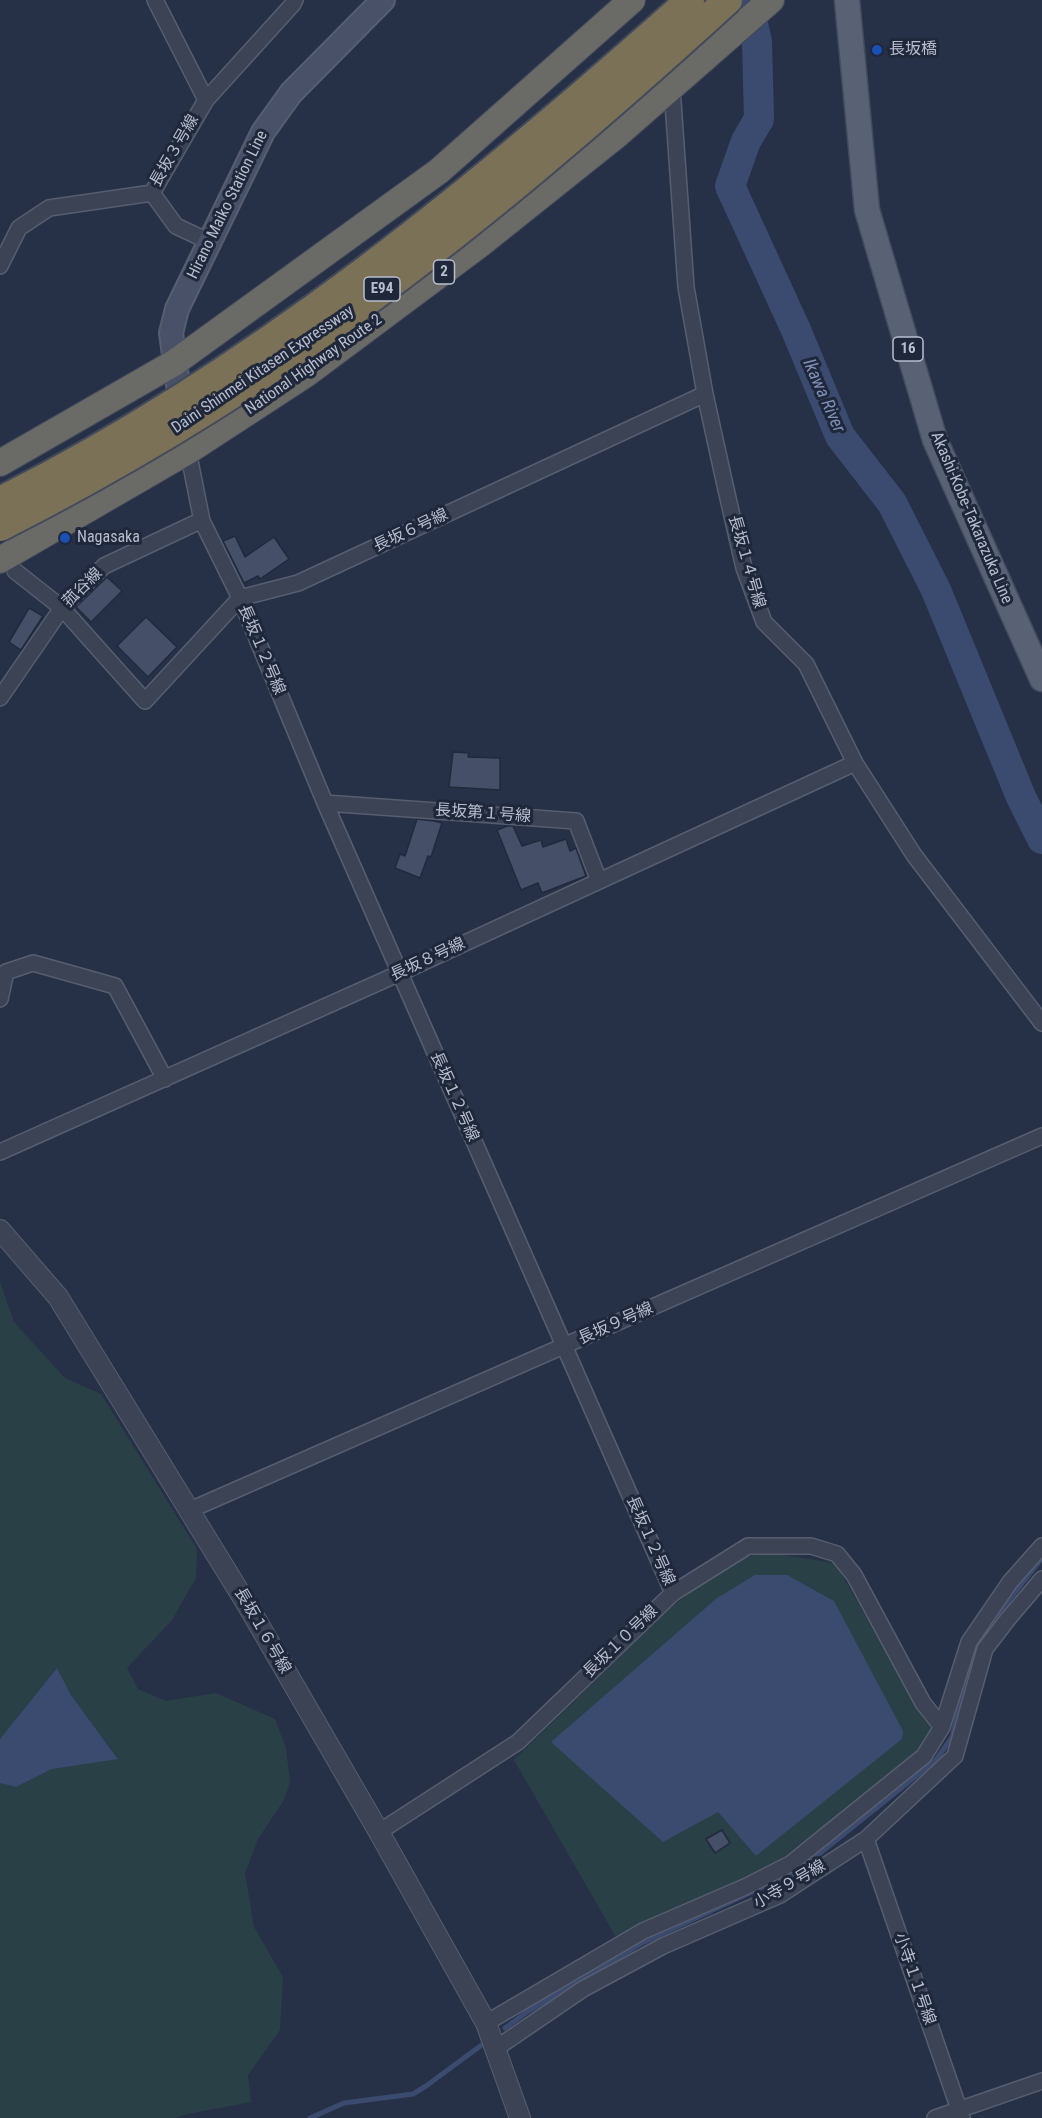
<!DOCTYPE html>
<meta charset="utf-8">
<style>
body{margin:0}
canvas{display:block;background:#263046}
</style>
<canvas width="1042" height="2118"></canvas>
<script>
const context = document.querySelector('canvas').getContext('2d');
context.lineJoin = 'round';
function paint(path, color) { context.fillStyle = color; context.fill(path, 'evenodd'); }
function strokePath(path, color, width, dash) { context.strokeStyle = color; context.lineWidth = width; context.lineCap = dash ? 'butt' : 'round'; context.setLineDash(dash || []); context.stroke(path); }
function drawText(font, color, halo, rows, align = 'center') {
  context.font = font + ' "Roboto Condensed","Noto Sans JP",sans-serif'; context.lineWidth = 6; context.setLineDash([]); context.textBaseline = 'middle'; context.strokeStyle = halo; context.fillStyle = color; for (const [text, x, y, turn = 0] of rows) {
    context.save(); context.translate(x, y); context.rotate((+turn || 0) * Math.PI / 180); context.textAlign = isNaN(turn) ? turn : align; if (halo) context.strokeText(text, 0, 0); context.fillText(text, 0, 0); context.restore();
  }
}
paint(new Path2D(`
 M0,1282l14,40 51,56 36,16 96,155 -1,29 -24,42 -45,48 11,21 28,12 50,-8 59,26 11,29 4,34 -6,18 -26,39 -13,34 9,54 29,50 -3,53 -32,45 3,27 -63,12 -13,4h-175v-335l16,4 36,-18 66,-11 -47,-63 -14,-27 -57,71z
 M764,1552l71,11 82,143 19,24 -16,23 -145,110 -158,76 -103,-179 158,-154 62,-45zM902,1738l-146,118 -38,-44z`), '#284046');
paint(new Path2D(`
 M755,1575h32l47,26 69,130 -1,8 -146,117 -38,-44 -55,30 -112,-100 166,-144z
 M57,1668l14,27 47,64 -66,10 -36,18 -16,-4v-44z`), '#3b4b6f');
strokePath(new Path2D(`
 M986,1629l56,-71
 M505,2028l22,-16 113,-68 159,-74 137,-110 16,-23 19,-79 10,-22
 M310,2118l34,-15 69,-9 13,-8 57,-42`), '#3b4b6f', 5);
strokePath(new Path2D(`
 M748,0l9,42 2,77 -13,22 -16,45 66,144 44,106 52,67 44,87 85,207 21,42`), '#3b4b6f', 30);
const building = new Path2D(`
 M235,536l10,21 29,-20 15,22 -29,20 -2,-3 -14,7 -21,-42z
 M107,577l15,14 -31,31 -15,-15z
 M29,608l14,8 -22,34 -12,-8z
 M146,617l31,30 -29,30 -31,-31z
 M453,752l16,1 -1,4 32,1v32l-51,-3z
 M417,819l17,2 8,2 -11,34 -3,-1 -8,22 -25,-10 5,-14 5,2z
 M507,826h6l9,20 19,-6 2,7 23,-8 4,12 6,-3 10,28 -44,17 -4,-10 -17,7 -24,-60z
 M722,1830l8,13 -15,10 -9,-14z`);
paint(building, '#454f68');
strokePath(building, '#21293c', 1.5);
const minor = new Path2D(`
 M155,0l51,100
 M672,88l14,199 19,107 20,91 19,83 20,54 42,42 49,99 59,92 128,168
 M152,193l24,33 34,16
 M0,266l19,-38 30,-20 103,-15 54,-93 87,-96 2,-4
 M188,451l14,70 38,77 85,205 348,790
 M15,571l47,37 83,93 95,-103 58,-15 407,-189
 M0,698l62,-90 42,-42 98,-46
 M325,803l251,18 23,60
 M6,972l27,-9 82,23 50,93
 M0,999l6,-27
 M0,1152l400,-179 455,-210
 M190,1510l852,-374
 M379,1832l139,-90 155,-149 75,-47h63l26,8 17,21 69,128 19,24
 M866,1839l96,279
 M486,2023l157,-92 104,-45 43,-22 134,-108 18,-29 27,-85 41,-60 32,-36
 M495,2049l88,-60 80,-43 117,-51 86,-56 89,-83 30,-107 23,-30 34,-40
 M935,2118l107,-37`);
const tertiary = new Path2D(`
 M0,1230l58,67 190,309 131,226 107,191 34,95`);
const secondary = new Path2D(`
 M182,414l-11,-81 6,-24 86,-177 28,-39 92,-93`);
const primary = new Path2D(`
 M847,0l20,210 68,230 107,239`);
const trunk = new Path2D(`
 M0,463l174,-100 265,-192 193,-171
 M0,560l188,-109 118,-77 173,-129 139,-111 153,-134`);
strokePath(minor, '#565e6f', 18);
strokePath(tertiary, '#565e6f', 22);
strokePath(secondary, '#565e6f', 26);
strokePath(primary, '#444c5e', 27);
strokePath(trunk, '#424a5c', 28);
strokePath(minor, '#3b4355', 15);
strokePath(tertiary, '#3b4355', 20);
strokePath(secondary, '#485168', 22);
strokePath(primary, '#596275', 24);
strokePath(trunk, '#6a6a66', 26);
const motorwayBridge = new Path2D(`
 M0,501c255,-128 478,-312 690,-501
 M0,527c112,-57 223,-123 326,-196 141,-100 274,-214 402,-331`);
strokePath(motorwayBridge, '#424a5c', 32, []);
strokePath(motorwayBridge, '#7b7157', 28);
for (const [x, y, r, color] of [
 [877,50,6,"#1a4fb4"],
 [65,538,6,"#1a4fb4"]
]) { const dot = new Path2D(); dot.arc(x, y, r, 0, 2 * Math.PI); context.fillStyle = color; context.fill(dot); strokePath(dot, '#1f273a', 2); }
for (const [x, y, w] of [
 [444,272,21],
 [382,289,36],
 [908,349,30]
]) { const box = new Path2D(); box.roundRect(x - w / 2, y - 12, w, 24, 4.5); context.fillStyle = '#1f273a'; context.fill(box); strokePath(box, '#b8bece', 1.5); }
drawText('bold 15px', '#b8bece', null, [
 ["2",444,272],
 ["E94",382,289],
 ["16",908,349]
]);
drawText('16px', '#b8bece', '#1f273a', [
 ["長坂橋",889,50],
 ["Nagasaka",77,538]
], 'left');
drawText('16px', '#b8bece', '#1f273a', [
 ["長坂３号線",175,151,-60],
 ["Hirano Maiko Station Line",228,205,-64],
 ["National Highway Route 2",314,365,-35],
 ["Daini Shinmei Kitasen Expressway",263,370,-34],
 ["Akashi-Kobe-Takarazuka Line",971,518,67],
 ["長坂６号線",411,531,-25],
 ["長坂１４号線",746,562,74],
 ["菰谷線",83,588,-45],
 ["長坂１２号線",261,650,67],
 ["長坂第１号線",483,814,4],
 ["長坂８号線",428,960,-25],
 ["長坂１２号線",454,1097,66],
 ["長坂９号線",616,1324,-24],
 ["長坂１２号線",650,1541,66],
 ["長坂１６号線",262,1631,60],
 ["長坂１０号線",621,1642,-44],
 ["小寺９号線",790,1885,-30],
 ["小寺１１号線",914,1979,71]
]);
drawText('italic 18px', '#7e90b7', '#1f273a', [
 ["Ikawa River",823,396,66]
]);
</script>
